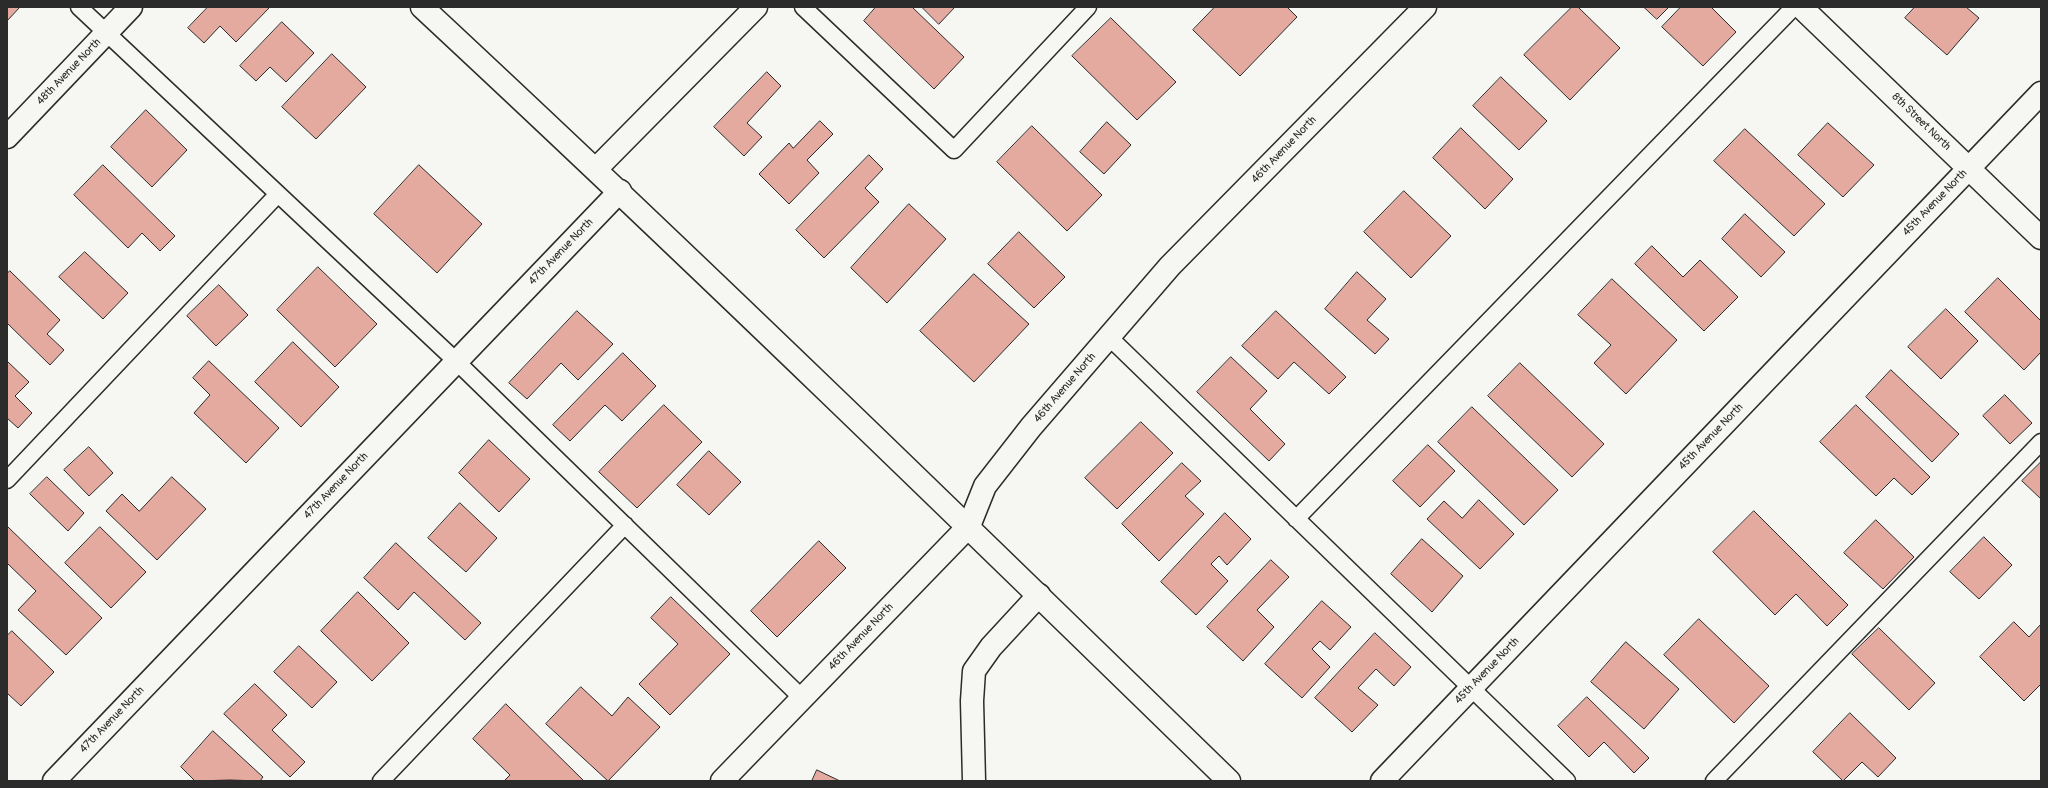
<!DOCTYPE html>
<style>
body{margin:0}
#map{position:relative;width:2048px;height:788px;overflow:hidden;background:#f6f6f2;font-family:Pangolin,sans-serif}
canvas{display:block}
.frame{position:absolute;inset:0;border:8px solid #2b2b2b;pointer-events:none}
</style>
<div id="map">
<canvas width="2048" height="788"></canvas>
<div class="frame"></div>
</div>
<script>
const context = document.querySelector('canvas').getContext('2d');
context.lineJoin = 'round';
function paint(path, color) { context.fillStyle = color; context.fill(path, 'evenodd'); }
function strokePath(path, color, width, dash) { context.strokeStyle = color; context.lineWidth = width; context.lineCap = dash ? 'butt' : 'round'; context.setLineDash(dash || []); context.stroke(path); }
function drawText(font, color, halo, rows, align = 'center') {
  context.font = font + ' Pangolin,sans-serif'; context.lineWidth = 3; context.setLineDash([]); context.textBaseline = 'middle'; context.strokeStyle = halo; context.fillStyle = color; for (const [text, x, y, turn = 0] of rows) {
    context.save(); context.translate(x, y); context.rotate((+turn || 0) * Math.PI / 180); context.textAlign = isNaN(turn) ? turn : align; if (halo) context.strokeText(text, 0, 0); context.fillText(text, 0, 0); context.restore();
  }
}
const building = new Path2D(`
 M7,7h13l-13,14z
 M208,7h59l2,1 -33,34 -16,-16 -16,17 -16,-15z
 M876,7h36l52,50 -30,32 -70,-68z
 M922,7h33l-16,17z
 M1215,7h72l10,10 -57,59 -47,-46z
 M1572,7h6l42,41 -50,52 -46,-45z
 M1644,7h25l-12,12z
 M1681,7h30l25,25 -33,34 -41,-39z
 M1915,7h51l13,11 -32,37 -42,-37z
 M1111,18l65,64 -39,38 -65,-64z
 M282,22l32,31 -28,29 -16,-15 -14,14 -16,-15z
 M332,54l34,33 -50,52 -34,-32z
 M767,72l14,14 -34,37 15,14 -18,19 -30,-29z
 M1501,77l46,44 -28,29 -46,-44z
 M146,110l41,40 -35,37 -41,-40z
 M820,121l13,13 -26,26 12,13 -30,31 -30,-30 30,-31 4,5z
 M1107,122l24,23 -27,29 -24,-22z
 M1828,123l46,42 -31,32 -45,-42z
 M1032,126l70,69 -35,36 -70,-69z
 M1461,128l52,51 -28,30 -52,-51z
 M1745,129l80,75 -31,32 -80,-75z
 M869,155l14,14 -18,19 14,14 -55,56 -28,-28z
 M103,165l72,71 -15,15 -18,-18 -14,15 -54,-53z
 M419,165l63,59 -45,49 -63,-59z
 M1404,191l47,45 -40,42 -47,-46z
 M909,204l37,35 -59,64 -36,-35z
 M1745,214l40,38 -24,25 -39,-38z
 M1019,232l46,45 -31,31 -46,-44z
 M1652,246l31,31 17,-17 38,37 -34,34 -69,-67z
 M85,252l43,41 -25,26 -44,-42z
 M318,267l59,57 -42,43 -58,-57z
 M10,271l50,49 -13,14 17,16 -14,15 -43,-42v-49z
 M1357,272l29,27 -19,21 22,19 -14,15 -50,-45z
 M974,274l55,50 -55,58 -54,-51z
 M1998,278l43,43v31l-17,18 -59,-58z
 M1612,279l65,61 -51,54 -32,-31 17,-18 -33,-30z
 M219,285l29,30 -32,31 -29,-30z
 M1946,309l32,32 -37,38 -33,-32z
 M577,311l36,33 -35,36 -17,-17 -34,36 -18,-16z
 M1276,311l70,66 -17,17 -35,-32 -16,17 -36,-33z
 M293,342l46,45 -38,40 -46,-45z
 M623,353l33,33 -34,35 -17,-16 -35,36 -17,-16z
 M1231,357l36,34 -17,18 35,35 -16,17 -72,-69z
 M7,361l22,21 -14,14 17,17 -14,15 -11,-10z
 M209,361l70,67 -33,35 -52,-50 16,-18 -17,-17z
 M1520,363l84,81 -32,33 -84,-81z
 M1891,370l68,64 -27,28 -66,-65z
 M2005,395l27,28 -22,21 -27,-28z
 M664,405l38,37 -65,66 -38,-36z
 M1856,405l74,72 -18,18 -18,-17 -18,18 -56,-54z
 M1472,407l86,83 -34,35 -86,-83z
 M1141,422l32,31 -56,56 -32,-31z
 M489,440l41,39 -31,33 -40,-39z
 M1428,445l27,26 -35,36 -27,-26z
 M89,447l24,26 -24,23 -25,-26z
 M709,451l32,31 -32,33 -32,-30z
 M2041,462v37l-19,-18z
 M1182,463l19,18 -16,15 19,18 -45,47 -37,-37z
 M47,477l37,36 -16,18 -38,-37z
 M172,477l34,32 -49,51 -51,-49 16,-17 17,17z
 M1479,500l35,34 -34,35 -53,-50 17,-18 18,17z
 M460,503l37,35 -31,34 -38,-34z
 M1754,511l94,94 -21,21 -31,-32 -21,21 -62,-63z
 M1225,513l26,26 -24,26 -8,-9 -8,8 17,17 -32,34 -35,-33z
 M1876,520l38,37 -31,32 -39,-36z
 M7,526l95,92 -36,37 -48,-45 18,-19 -29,-28z
 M100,527l46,45 -35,36 -46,-45z
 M1984,537l28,28 -33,34 -29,-27z
 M1422,539l41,37 -31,36 -41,-38z
 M819,541l27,27 -69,69 -26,-26z
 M396,543l85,80 -16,17 -51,-48 -16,18 -34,-32z
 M1271,560l18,17 -32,33 17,17 -31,34 -36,-34z
 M358,592l51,51 -37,38 -51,-50z
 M671,597l59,57 -60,61 -31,-31 39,-40 -27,-26z
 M1322,601l29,26 -21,23 -10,-9 -8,8 18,18 -28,31 -37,-34z
 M1699,619l70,67 -35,37 -70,-68z
 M2014,622l15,15 12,-13v60l-17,17 -44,-44z
 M1879,628l56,55 -26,27 -57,-56z
 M12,631l42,41 -33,34 -14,-13v-57z
 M1375,633l36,34 -17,19 -18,-17 -18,19 20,17 -26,27 -37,-34z
 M1626,642l53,47 -35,40 -53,-47z
 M299,646l38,36 -25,26 -38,-36z
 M255,684l32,31 -15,15 33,32 -15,15 -66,-63z
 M581,687l31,29 16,-19 32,30 -52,54 -62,-57z
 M1587,697l62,61 -15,15 -30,-31 -15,15 -31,-31z
 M506,704l78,77h-80l6,-6 -37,-36z
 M1850,713l46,45 -18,19 -16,-15 -19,19 -30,-29z
 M213,731l50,46 -3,4 -30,-1 -35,1 -14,-14z
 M817,770l23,11h-28z`);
paint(building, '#e4aa9f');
strokePath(building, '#2b2b2b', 1);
const lane = new Path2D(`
 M79,7l377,354 346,337
 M803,7l151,143 134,-143
 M1109,337l458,444
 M7,480l271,-286
 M1296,519l498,-512
 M381,781l244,-256
 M1714,781l327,-339`);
const street = new Path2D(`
 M1801,7l240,231
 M7,137l124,-130
 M596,169l160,-162
 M54,781l566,-590
 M722,781l247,-255 16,-40 46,-59 139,-161 255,-259
 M974,781l-2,-80 2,-30 17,-24 48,-52
 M1382,781l659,-688`);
const secondary = new Path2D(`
 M422,7c273,254 540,514 807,774`);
strokePath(lane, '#2b2b2b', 19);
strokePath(street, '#2b2b2b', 25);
strokePath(secondary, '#2b2b2b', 25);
strokePath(lane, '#f6f6f2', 16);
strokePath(street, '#f6f6f2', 22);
strokePath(secondary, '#f6f6f2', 22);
drawText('11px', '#2b2b2b', '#f6f6f2', [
 ["48th Avenue North",69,72,-46],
 ["8th Street North",1921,122,44],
 ["46th Avenue North",1284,150,-46],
 ["45th Avenue North",1935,203,-46],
 ["47th Avenue North",561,252,-46],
 ["46th Avenue North",1065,388,-49],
 ["45th Avenue North",1711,437,-46],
 ["47th Avenue North",336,486,-46],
 ["46th Avenue North",861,637,-46],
 ["45th Avenue North",1487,671,-46],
 ["47th Avenue North",112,720,-46]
]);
</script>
